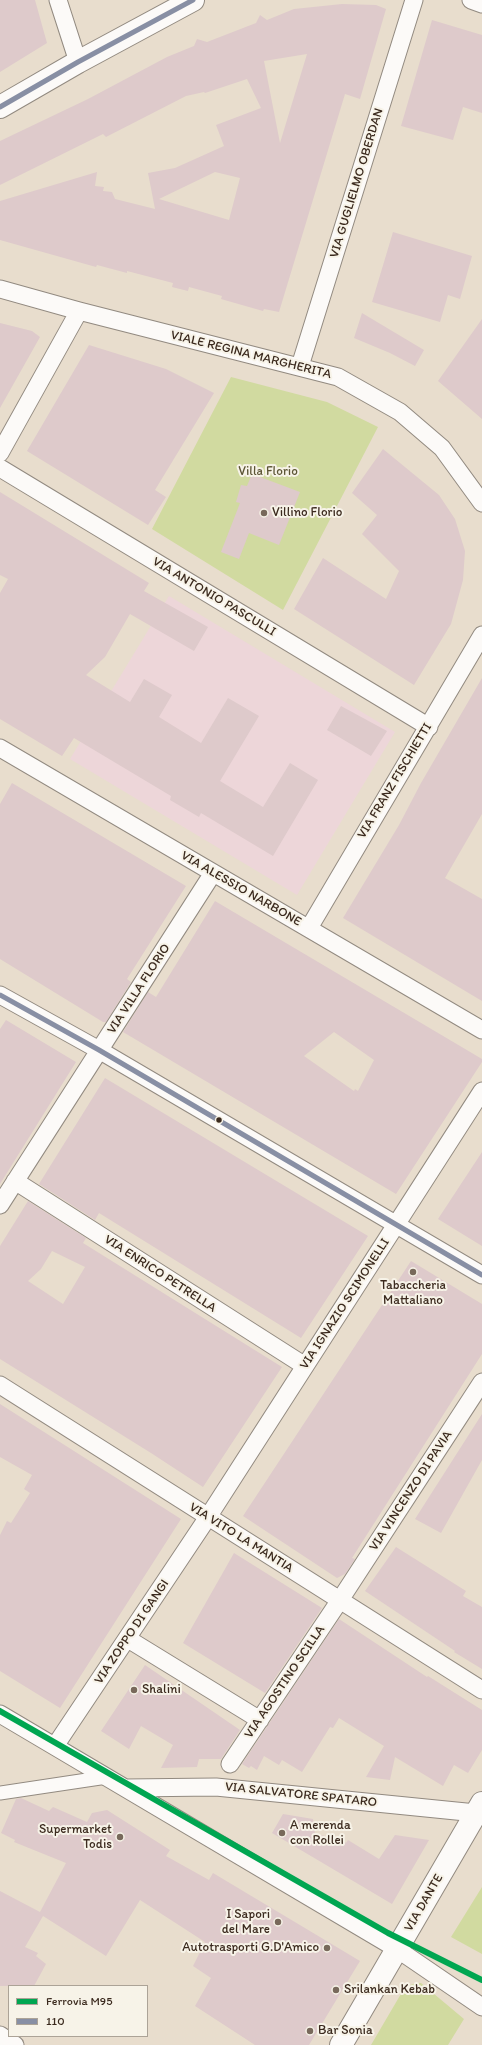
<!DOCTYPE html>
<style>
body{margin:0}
#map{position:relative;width:482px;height:2045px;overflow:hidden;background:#e8ddcd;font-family:Itim,sans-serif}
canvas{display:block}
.legend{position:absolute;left:8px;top:1985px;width:140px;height:52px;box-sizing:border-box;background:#f7f3e8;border:1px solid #aca397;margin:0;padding:5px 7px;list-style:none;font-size:12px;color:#3b2a1e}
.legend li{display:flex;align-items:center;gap:8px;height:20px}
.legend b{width:20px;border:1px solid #aca397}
</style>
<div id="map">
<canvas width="482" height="2045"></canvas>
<ul class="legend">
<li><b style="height:5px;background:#00a651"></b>Ferrovia M95</li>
<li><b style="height:5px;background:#888fa4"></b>110</li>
</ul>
</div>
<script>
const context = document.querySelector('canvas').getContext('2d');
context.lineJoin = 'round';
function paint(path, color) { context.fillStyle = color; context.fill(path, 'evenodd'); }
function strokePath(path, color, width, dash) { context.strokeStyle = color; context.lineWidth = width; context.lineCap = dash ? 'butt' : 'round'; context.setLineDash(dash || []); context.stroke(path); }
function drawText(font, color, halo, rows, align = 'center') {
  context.font = font + ' Itim,sans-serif'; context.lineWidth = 4; context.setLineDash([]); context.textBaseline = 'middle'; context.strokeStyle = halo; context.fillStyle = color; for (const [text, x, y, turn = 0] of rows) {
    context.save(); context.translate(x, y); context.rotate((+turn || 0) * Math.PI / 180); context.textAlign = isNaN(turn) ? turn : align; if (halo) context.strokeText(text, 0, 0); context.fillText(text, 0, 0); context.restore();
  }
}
paint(new Path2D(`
 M169,596l226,136 -98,163 -227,-136z`), '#edd6d9');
paint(new Path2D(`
 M231,377l96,25 51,25 -95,183 -131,-81z
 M482,1887v67l-31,-17z
 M416,1983h5l43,36 -16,26h-77l34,-58z`), '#d1daa0');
paint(new Path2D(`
 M0,0h35l12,43 -47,29z
 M342,4l34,1 10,4 -26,90 -15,-5 -66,218 -15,-3 -1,2 -42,-12 1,-3 -33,-9 -1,4 -16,-4 1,-4 -46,-12v2l-30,-8 -1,2 -96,-27v-39l97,-29 -2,14 9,1 -1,4 9,1 3,7 40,10 -7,-36 27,-5 49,-22 -8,-21 45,-17 -14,-29 -42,14 -1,-1 -18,4 -80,41 -3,-3 -103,51v-44l88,-42 79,-42 27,-11 3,-7 10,3 49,-19 4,-8 7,5 27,-11zM307,54l-27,89 -16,-82zM215,172l25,6 -11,42 -70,-21z
 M432,20l50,15v78l-19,-6 -10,33 -52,-14z
 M393,232l79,24 -12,43 -12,-4 -8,27 -68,-20z
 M362,313l62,37 -9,16 -25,-13 -36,-15z
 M482,319v100l-44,-38z
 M0,323l32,8 8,6 -40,71z
 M89,345l77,24 48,24 -59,97 11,7 -18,28 -121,-74z
 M383,449l56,46 16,24 10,32 -2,29 -12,44 -37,61 -120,-76 29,-51 63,41 13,-28 -37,-37 15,-19 -25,-22z
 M252,474l48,18 -21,53 -30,-12 -10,26 -18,-7 19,-49 -4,-1 5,-17 6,1z
 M0,492l149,91 -5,8 64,36 -14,24 -64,-37 -25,43 -19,18 44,27 14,-23 28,16 -13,22 42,26 27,-45 31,18 -39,65 43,26 27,-44 28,17 -45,76 -72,-43 -2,4 -29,-17 1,-4 -97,-58 -12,18 -62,-37v-126l8,-14 -8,-4z
 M482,678v136l-37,64 37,21v102l-139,-83 56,-93 22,-42z
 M341,706l46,25 -16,25 -44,-26z
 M12,783l174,103 -59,93 4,3 -25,40h-3l-103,-63v-155z
 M215,901l267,158v3l-86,132 -273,-162 25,-40 8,5zM334,1032l40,28 -16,31 -3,-2 -1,2 -50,-35z
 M6,1020l70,42 -76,122v-155z
 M105,1078l263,158 -67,102 -202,-125 -4,7 -56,-36z
 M482,1152v94l-44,-27z
 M28,1201l58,37 -3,5 199,124 -79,120 -52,-34 -151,-94v-113zM52,1251l33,16 -22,37 -35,-23 13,-12z
 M411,1261l71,43v50l-130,204 3,1 -10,15 -8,4 -94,-62z
 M0,1404l181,115 -121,189 -60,-37v-136l7,-14 4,2 19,-30 -6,-4 8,-14 -32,-18z
 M482,1414v46l-41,73 -26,-14z
 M396,1547l70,44 -3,5 19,11v62l-28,-17 1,-1 -90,-60z
 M234,1553l88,55 -57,85 -82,-50z
 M339,1619l88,58 1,-1 54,34v40l-14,23 -14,-8 -11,21 -48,-29 -5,23 -24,-3 18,-31 -45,-28 -6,10 -3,-1 -28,45 -20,-12 -3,5 -15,-9 -7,14 -6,-4 -2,2 -7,-4z
 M145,1665l95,65 -19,29h-22l-2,8 -36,1 12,-23 -32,-19 -12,23 -28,-18z
 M21,1798l28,13 4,-4 34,15 5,-9 15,-3 63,40 -4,6 43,24 4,-7 147,88 -51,84h-54l-60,-39 16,-28 -18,-12 12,-24 -65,-42 -34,56 -63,-40 -18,31 13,6 -2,3 10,8 -12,22h-34v-95l40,21 26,-49 -52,-21 1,-2 -14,-7 15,-34z
 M283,1814l30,5 2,15 25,5 6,4 2,-3 31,19 16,-24 34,5 -37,64 -120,-71z`), '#decacb');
const pedestrian = new Path2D(`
 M0,1793l107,-16`);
const minor = new Path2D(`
 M58,0l20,62
 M471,0l11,4
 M0,289l79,22 259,66 62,35 42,36 40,55
 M300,366l114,-366
 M0,453l79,-142
 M0,468l429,259
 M0,748l482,282
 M309,928l173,-293
 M0,995l99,55 383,225
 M15,1181l290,185
 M0,1205l213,-332
 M0,1385l482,305
 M128,1639l132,81
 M0,1714l397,235 85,58
 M55,1746l153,-229 274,-426
 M230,1764l110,-164 142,-218
 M126,1788l90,-1 260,26
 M0,2035l15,10`);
const tertiary = new Path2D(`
 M0,107l78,-45 115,-62
 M341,2045l141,-242`);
strokePath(pedestrian, '#928a80', 15);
strokePath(minor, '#928a80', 19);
strokePath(tertiary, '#928a80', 24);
strokePath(pedestrian, '#fcfaf8', 13);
strokePath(minor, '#fcfaf8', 17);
strokePath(tertiary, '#fcfaf8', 22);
strokePath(new Path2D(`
 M0,107l78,-45 115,-62
 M0,995l99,55 383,225`), '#888fa4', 5);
strokePath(new Path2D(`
 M0,1711l388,222 94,47`), '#00a651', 6);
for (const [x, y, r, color] of [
 [264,513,4,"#78695b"],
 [219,1120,3.5,"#3b2a1e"],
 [413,1272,4,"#78695b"],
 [134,1690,4,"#78695b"],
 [282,1833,4,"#78695b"],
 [120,1837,4,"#78695b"],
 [278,1922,4,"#78695b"],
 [327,1948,4,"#78695b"],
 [336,1990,4,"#78695b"],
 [310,2031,4,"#78695b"]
]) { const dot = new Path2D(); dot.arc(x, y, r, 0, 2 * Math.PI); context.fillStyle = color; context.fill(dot); strokePath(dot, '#f7f3e8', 1.5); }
drawText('13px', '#3b2a1e', '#f7f3e8', [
 ["VIA GUGLIELMO OBERDAN",357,183,-73],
 ["VIALE REGINA MARGHERITA",251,355,14],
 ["VIA ANTONIO PASCULLI",214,597,31],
 ["VIA FRANZ FISCHIETTI",395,781,-59],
 ["VIA ALESSIO NARBONE",241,889,30],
 ["VIA VILLA FLORIO",139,989,-57],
 ["VIA ENRICO PETRELLA",160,1274,33],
 ["VIA IGNAZIO SCIMONELLI",345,1304,-57],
 ["VIA VINCENZO DI PAVIA",411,1491,-57],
 ["VIA VITO LA MANTIA",241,1538,32],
 ["VIA ZOPPO DI GANGI",132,1632,-56],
 ["VIA AGOSTINO SCILLA",285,1682,-56],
 ["VIA SALVATORE SPATARO",301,1795,6],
 ["VIA DANTE",424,1903,-60]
]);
drawText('13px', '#5c5535', '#f7f3e8', [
 ["Villa Florio",268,472]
]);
drawText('13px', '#3b2a1e', '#f7f3e8', [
 ["Villino Florio",272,513],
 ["Tabaccheria",413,1286,"center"],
 ["Mattaliano",413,1301,"center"],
 ["Shalini",142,1690],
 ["A merenda",290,1826],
 ["con Rollei",290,1841],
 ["Supermarket",112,1830,"right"],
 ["Todis",112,1845,"right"],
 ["I Sapori",270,1915,"right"],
 ["del Mare",270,1930,"right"],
 ["Autotrasporti G.D'Amico",319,1948,"right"],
 ["Srilankan Kebab",344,1990],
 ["Bar Sonia",318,2031]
], 'left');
</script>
